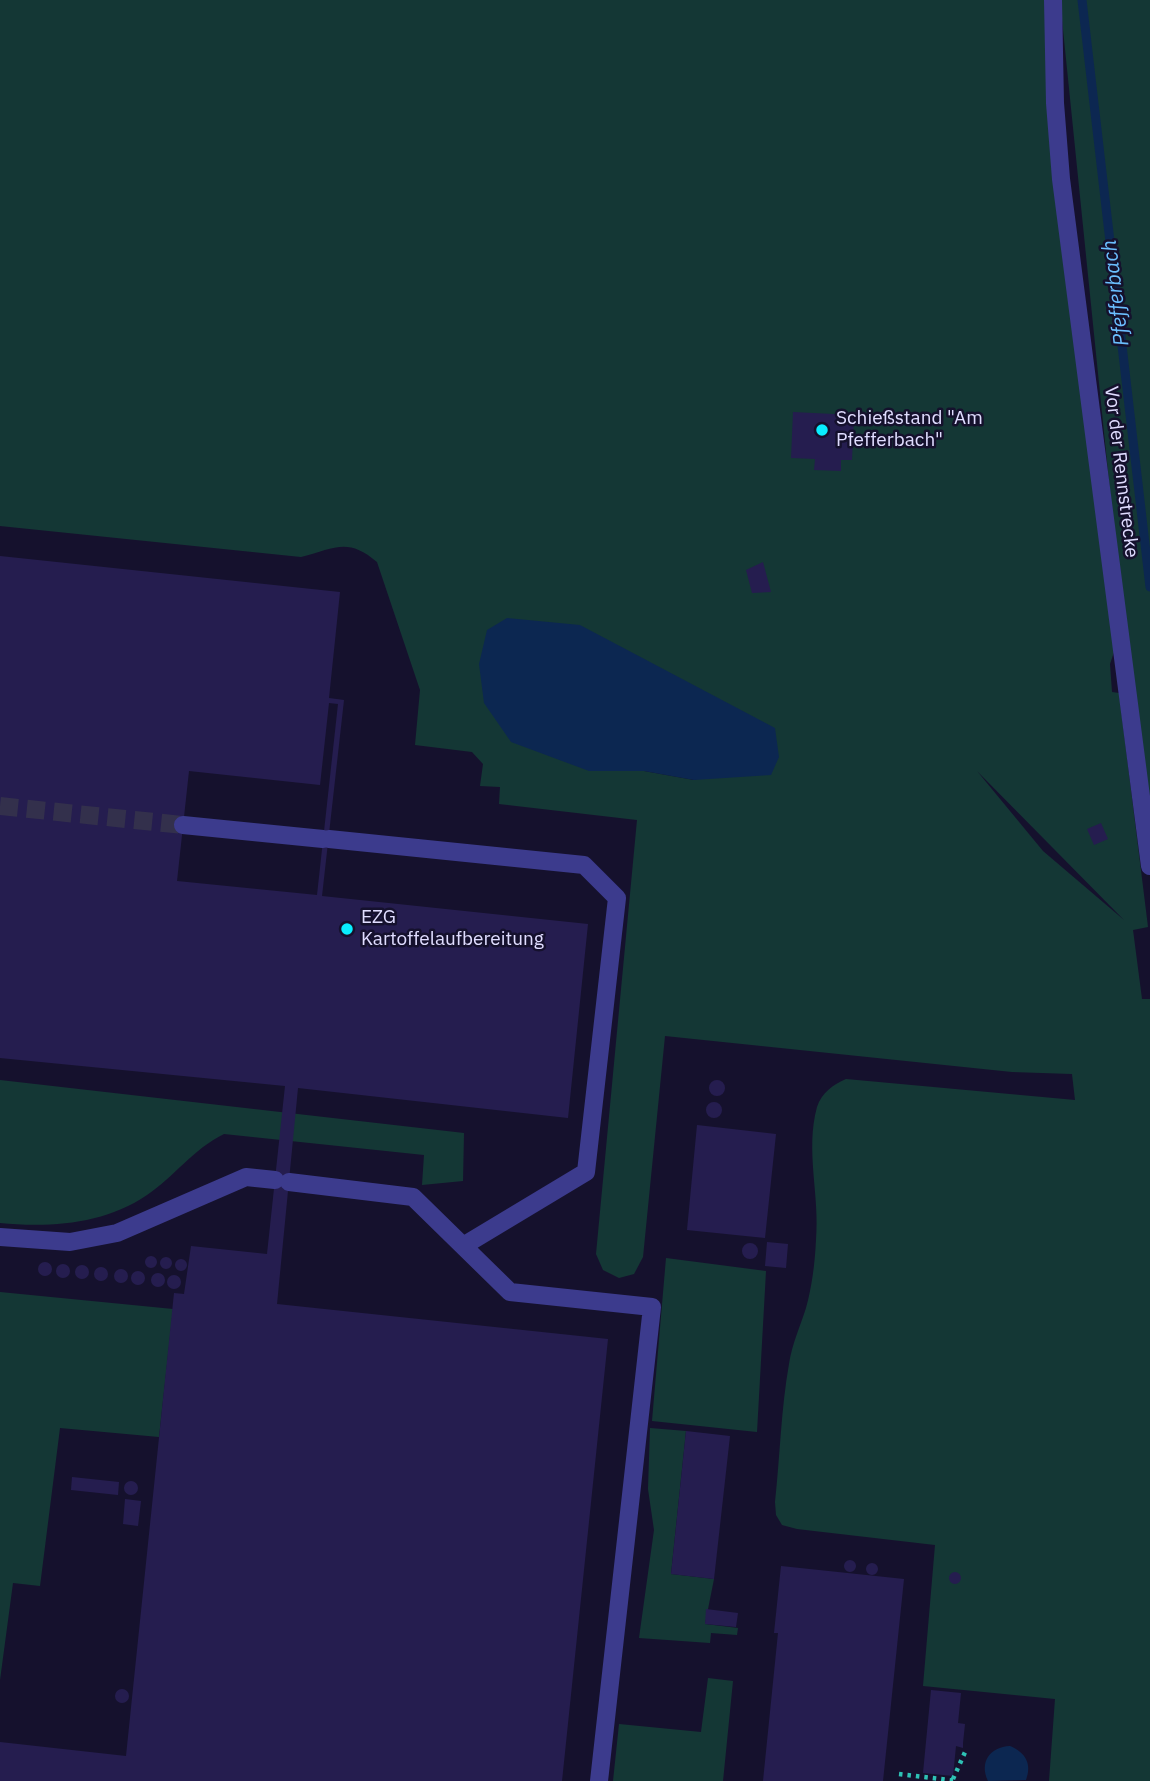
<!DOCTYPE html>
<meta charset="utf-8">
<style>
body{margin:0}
canvas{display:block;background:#15112d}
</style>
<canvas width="1150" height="1781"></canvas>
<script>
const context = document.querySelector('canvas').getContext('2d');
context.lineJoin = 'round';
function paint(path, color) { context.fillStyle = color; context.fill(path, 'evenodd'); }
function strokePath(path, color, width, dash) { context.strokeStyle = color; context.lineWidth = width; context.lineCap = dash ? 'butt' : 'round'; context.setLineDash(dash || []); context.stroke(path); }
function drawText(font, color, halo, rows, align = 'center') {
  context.font = font + ' "IBM Plex Sans",sans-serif'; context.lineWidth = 5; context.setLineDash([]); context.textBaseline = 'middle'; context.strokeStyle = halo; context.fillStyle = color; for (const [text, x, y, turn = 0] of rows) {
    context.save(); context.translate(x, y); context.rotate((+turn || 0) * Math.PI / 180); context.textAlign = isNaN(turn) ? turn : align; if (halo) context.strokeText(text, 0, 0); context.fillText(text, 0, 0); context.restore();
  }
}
paint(new Path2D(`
 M0,0h1045l26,317 43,335 -4,12 2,28 7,1 29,234 -15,3 9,69h8v782h-101l6,-82 -132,-13 12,-141 -138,-16 -15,-4 -6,-10 -1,-13c5,-45 6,-93 14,-138 3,-20 11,-37 17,-56 6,-21 9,-46 10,-68 4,-45 -11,-89 1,-133 5,-15 16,-22 29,-28l229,21 -3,-26 -60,-2 -347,-36 -22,221 -9,17 -15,4 -16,-8 -7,-16 41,-434 -138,-16 1,-17 -20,-1 3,-22 -11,-12 -57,-7 5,-55 -43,-128c-29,-25 -42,-14 -76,-5l-301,-31zM779,757l-85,23 -50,-9h-55zM977,771l147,149 -81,-69z
 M1060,0h90v808l-34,-258z
 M0,1080l464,53 -1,48 -41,4 2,-30 -200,-21c-31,15 -50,43 -77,61 -42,29 -97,33 -147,28z
 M666,1258l100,13 -9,161 -105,-11z
 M0,1292l173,17 -14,128 -99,-9 -20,158 -27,-3 -13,97z
 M650,1428l36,3 -15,143 43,5 -9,45 33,4 -1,7 -26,-2 -1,10 -71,-5 15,-108 -6,-41z
 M708,1678l25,3 -10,100h-110l6,-57 82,8z`), '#143735');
paint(new Path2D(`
 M507,618l73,7 195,103 4,29 -8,18 -77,5 -50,-9h-55l-78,-29 -27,-39 -5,-39 8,-34z
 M1010,1746c16,7 22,18 16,34l-38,1c-9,-19 2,-34 22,-35z`), '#0c2751');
strokePath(new Path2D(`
 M1082,0l68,587`), '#0c2751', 9);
paint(new Path2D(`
 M793,412l61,3 -2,45h-11v11l-27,-1 1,-11 -24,-1z
 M0,556l340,36 -11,106 15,2 -22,196 266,28 -20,194 -270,-30 -21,216 331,35 -46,442h-562v-39l126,14 48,-463 10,1 7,-48 76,8 18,-168 -285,-28zM329,703l9,1 -21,191 -140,-14 12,-110 131,14z
 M763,562l8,30 -19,1 -6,-23z
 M1101,823l7,16 -14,6 -7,-16z
 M709 1088a8 8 0 1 1 16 0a8 8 0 1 1-16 0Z
 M706 1110a8 8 0 1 1 16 0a8 8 0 1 1-16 0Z
 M697,1125l79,9 -11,104 -78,-8z
 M767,1242l21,2 -2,24 -21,-2z
 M742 1251a8 8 0 1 1 16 0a8 8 0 1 1-16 0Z
 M145 1262a6 6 0 1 1 12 0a6 6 0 1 1-12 0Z
 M160 1263a6 6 0 1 1 12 0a6 6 0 1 1-12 0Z
 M175 1265a6 6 0 1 1 12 0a6 6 0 1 1-12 0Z
 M38 1269a7 7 0 1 1 14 0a7 7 0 1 1-14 0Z
 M56 1271a7 7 0 1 1 14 0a7 7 0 1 1-14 0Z
 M75 1272a7 7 0 1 1 14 0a7 7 0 1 1-14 0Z
 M94 1274a7 7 0 1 1 14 0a7 7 0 1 1-14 0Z
 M114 1276a7 7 0 1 1 14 0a7 7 0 1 1-14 0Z
 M131 1278a7 7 0 1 1 14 0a7 7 0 1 1-14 0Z
 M151 1280a7 7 0 1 1 14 0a7 7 0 1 1-14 0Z
 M167 1282a7 7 0 1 1 14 0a7 7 0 1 1-14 0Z
 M686,1431l44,5 -16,143 -43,-5z
 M72,1477l47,5 -1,13 -47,-5z
 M124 1488a7 7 0 1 1 14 0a7 7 0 1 1-14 0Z
 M125,1499l16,2 -3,25 -15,-2z
 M844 1566a6 6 0 1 1 12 0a6 6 0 1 1-12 0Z
 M866 1569a6 6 0 1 1 12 0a6 6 0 1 1-12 0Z
 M781,1566l123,13 -21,202h-120l15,-148h-4z
 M949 1578a6 6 0 1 1 12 0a6 6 0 1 1-12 0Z
 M706,1609l32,4 -2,14 -31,-3z
 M115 1696a7 7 0 1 1 14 0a7 7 0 1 1-14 0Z
 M931,1690l30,3 -3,30 7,1 -2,19v5l-7,-2 -3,30 -30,-3z`), '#251d4f');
strokePath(new Path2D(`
 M0,806l183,19`), '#33304c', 18, [18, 9]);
strokePath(new Path2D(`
 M899,1774l58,7
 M953,1779l13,-29`), '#2ec2b5', 4.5, [3.5, 5]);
strokePath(new Path2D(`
 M1053,0l2,103 6,76 89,687
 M183,825l140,14
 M329,839l255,26 33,33 -31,274 -123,74
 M289,1182l124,15 97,95 142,15 -53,474
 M0,1237l70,5 47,-9 129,-56 29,3`), '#3c3b8d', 18);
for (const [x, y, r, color] of [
 [822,430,7,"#09edff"],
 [347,929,7,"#09edff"]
]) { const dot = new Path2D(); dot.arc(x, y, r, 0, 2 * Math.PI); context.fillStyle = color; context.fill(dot); strokePath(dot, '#15112d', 2.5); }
drawText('19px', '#e0ddff', '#15112d', [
 ["Schießstand \"Am",836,419],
 ["Pfefferbach\"",836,441],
 ["EZG",361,918],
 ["Kartoffelaufbereitung",361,940]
], 'left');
drawText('19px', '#e0ddff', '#15112d', [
 ["Vor der Rennstrecke",1121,472,83]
]);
drawText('italic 21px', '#6bbfff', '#15112d', [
 ["Pfefferbach",1116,293,-97]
]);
</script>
